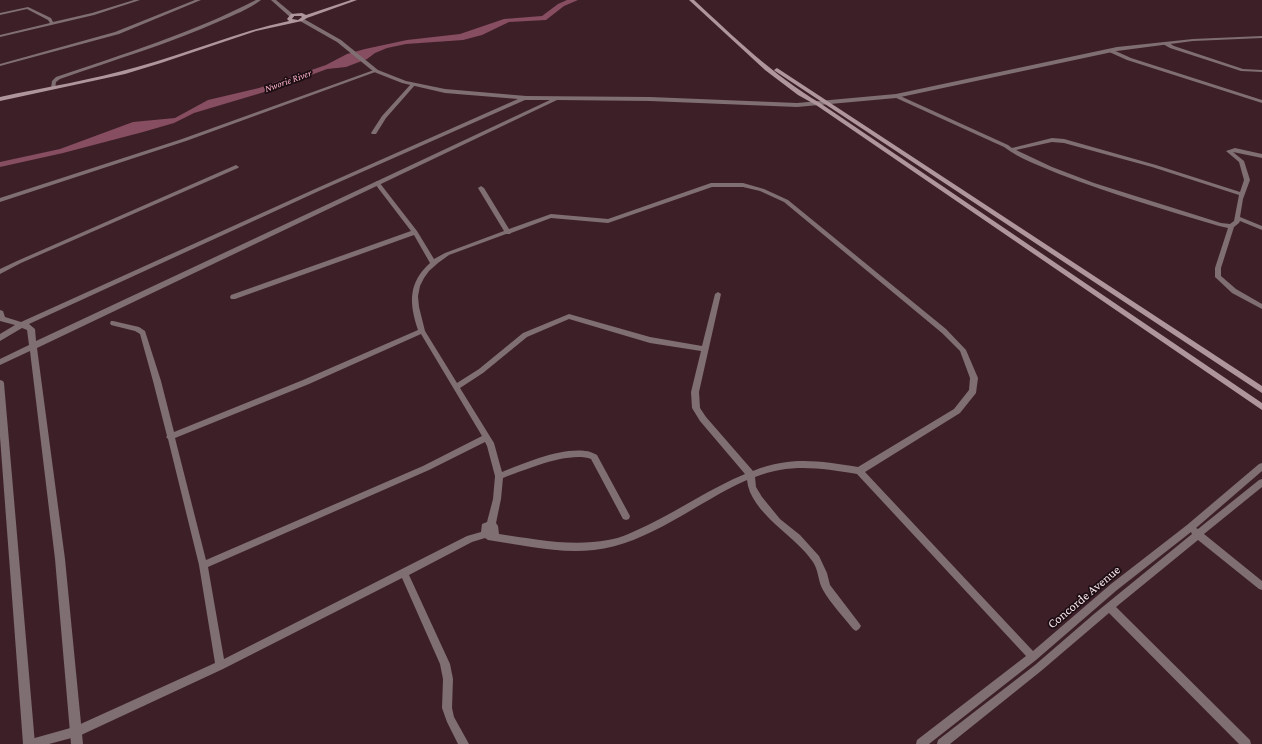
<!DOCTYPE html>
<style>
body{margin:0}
canvas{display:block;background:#3d1f28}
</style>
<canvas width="1262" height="744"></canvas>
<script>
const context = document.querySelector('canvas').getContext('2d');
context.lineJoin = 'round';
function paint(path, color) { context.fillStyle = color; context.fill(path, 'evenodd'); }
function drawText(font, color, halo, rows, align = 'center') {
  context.font = font + ' "Crimson Pro",serif'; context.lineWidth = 3.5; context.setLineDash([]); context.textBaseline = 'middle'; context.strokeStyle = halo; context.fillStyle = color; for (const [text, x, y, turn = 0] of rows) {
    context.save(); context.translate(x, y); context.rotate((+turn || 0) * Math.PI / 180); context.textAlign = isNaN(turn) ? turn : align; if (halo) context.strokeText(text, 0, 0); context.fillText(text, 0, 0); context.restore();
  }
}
paint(new Path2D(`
 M567,0h11l-14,6 -18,14 -37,2 -27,13 -19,5 -57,4 -19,4 -12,5 -8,6 -21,8 -19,2 -56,21 -77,23 -20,10 -31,9 -80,21 -63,14v-5l60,-13 73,-27 42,-4 33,-18 51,-12 67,-23 21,-11 18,-5 42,-9 53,-6 44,-15 38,-3 16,-12z`), '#874d60');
paint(new Path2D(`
 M134,0h6l-46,15 -94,22v-2l50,-12 -2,-3 -21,-11 -27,6v-2l28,-6 23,11 2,4 39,-9z
 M195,0h6l-82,34 -119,32v-2l115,-32z
 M256,0h5c-12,9 -27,15 -41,21 -51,23 -107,39 -160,58l-4,3 -1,7 -4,-1 1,-7 4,-4c68,-23 136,-44 200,-77z
 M1163,42h4l7,4 69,23 19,1v2l-21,-1 -71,-23 -7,-4z
 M1107,49h4l20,9 131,42v3l-135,-43 -20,-9z
 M374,70l4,1 -192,70 -186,61v-4l182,-59z
 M411,84l4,1 -29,33 -10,16h-4l-1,-1 11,-17z
 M894,95h4l110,50 4,3 40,-10 12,1 92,26 84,27 4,-12 -5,-18 -13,-11 9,-3 27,6v4l-29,-6 11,9 6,19 -7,19 -3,18 22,9v4l-22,-9 -1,2 -5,4 -13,41v8l15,13 26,15v5l-30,-16 -17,-16v-9l13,-40 -9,-2c-54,-16 -108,-32 -160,-52 -19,-8 -39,-15 -55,-27l-110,-50zM1052,142l12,1 88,24 87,28 -5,26 -4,3 -9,-1 -127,-40 -42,-16 -36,-17z
 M236,165l3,2 -1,1 -217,95 -21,11v-5l17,-8z
 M377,181l2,1 38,49 17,28 11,-6 59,-22 -26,-43 3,-2 3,2 25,41 42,-15 57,5 103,-36h32l21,6 24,11 158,129 20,21 12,28 -2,15 -16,20 -95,59 168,179 78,-67 76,-59 72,-61 3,-1v8l-66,57 2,1 61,-49 3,-1v8l-58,47 58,47v9l-3,-1 -61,-49 -82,67 134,133 1,4h-12l-130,-131 -68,58 -91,73h-13l1,-4 97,-75 59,-51 98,-80 -1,-2 -74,58 -81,70 -107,84h-13l1,-4 109,-84 -169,-182c-37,-6 -66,-11 -102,3l1,10 6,10 18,22 20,16 19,21 8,17 3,12 29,38 2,3 -2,3 -3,2 -3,-2c-10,-13 -22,-25 -30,-39 -5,-8 -4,-19 -10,-28 -17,-26 -63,-49 -66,-82 -50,22 -98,64 -153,70 -36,4 -71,-5 -106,-10l-3,-2 -13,4 -63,33 41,89 3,15 -1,29 2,9 15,27h-11l-11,-22 -5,-14 1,-29 -3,-15 -38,-86 -179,91 -144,67 -30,8h-23l1,-4 4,-1 43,-12 141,-64 -16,-98 -31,-126 -2,-2 1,-1 -14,-55 -13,-47 -5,-3 -24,-6 -1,-2 1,-2h2l26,6 6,4 16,50 13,51 129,-52 115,-50c-9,-27 -10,-47 12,-67l-16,-28 -179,64h-4l-1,-2 1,-2 180,-64 -36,-47 -1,-1zM712,187h31l17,4 24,11 158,131 18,18 10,27 -1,12 -15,19 -96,58c-39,-6 -67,-11 -105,4l-47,-54 -6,-9 -1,-16 22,-98 -3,-2 -3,2 -13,52 -52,-9 -81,-23 -46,19 -44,36 -22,14 -32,-52 -6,-24 -1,-11 2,-10 4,-8 5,-7 9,-8 11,-8 57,-21h4l1,-1 40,-15 57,5zM569,319l81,24 51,8 -10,41 1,16 8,13 45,53c-34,14 -64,35 -97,51 -13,6 -26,13 -40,15 -37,7 -73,-1 -109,-6l-1,-8 -2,-3 5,-24 2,-21c22,-8 66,-27 88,-19l32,60 3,1 3,-1 1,-3 -33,-61c-4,-2 -8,-4 -12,-4 -26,-3 -59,12 -83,21l-8,-29 -34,-55 23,-15 44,-36zM421,334l61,102 -59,30 -217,94 -31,-122 134,-54zM485,442l2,4 8,30 -2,23 -6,23 -5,2 -1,8 -14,4 -243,123 -16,-92 221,-97z`), '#7f6e72');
paint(new Path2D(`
 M271,0h5l18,15v2h-4z
 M300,19h4l37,21 37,30 28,11 39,8 81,7 124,1 147,6 99,-9 221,-47 76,-8 69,-3v2l-69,3 -76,10 -221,47 -99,9 -147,-6 -93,-1 -520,248 28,211 18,185h-12l-16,-185 -25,-208 -30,14v-6l29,-14 -2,-15 -5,-2 -22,13v-7l15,-9 -15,-4v-11l3,1 2,6 16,5 294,-133 203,-90 -73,-6 -43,-10 -28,-11 -37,-30 -37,-21zM525,100h25l-514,241 -1,-12 -6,-5 290,-133z
 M0,380l3,1 1,2 31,361h-12l-23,-307z`), '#7f6e72');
paint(new Path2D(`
 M351,0h6l-50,18 -5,3 -46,10 -95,32 -36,11 -125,27v-4c46,-10 92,-17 137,-30 51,-14 100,-35 152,-46l-2,-2 4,-5 11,-1 4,2zM294,16h7l1,1 -4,3 -6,-1z
 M689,0h5c40,37 79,75 126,103l442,300v7l-446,-305 -18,-10 -33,-25z
 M777,68l485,318v7l-487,-322 -1,-1z`), '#af959c');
drawText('italic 10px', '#ffb5cb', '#1b0d11', [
 ["Nworie River",288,81,-20]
]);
drawText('13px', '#f7e2e7', '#1b0d11', [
 ["Concorde Avenue",1084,597,-40]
]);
</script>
